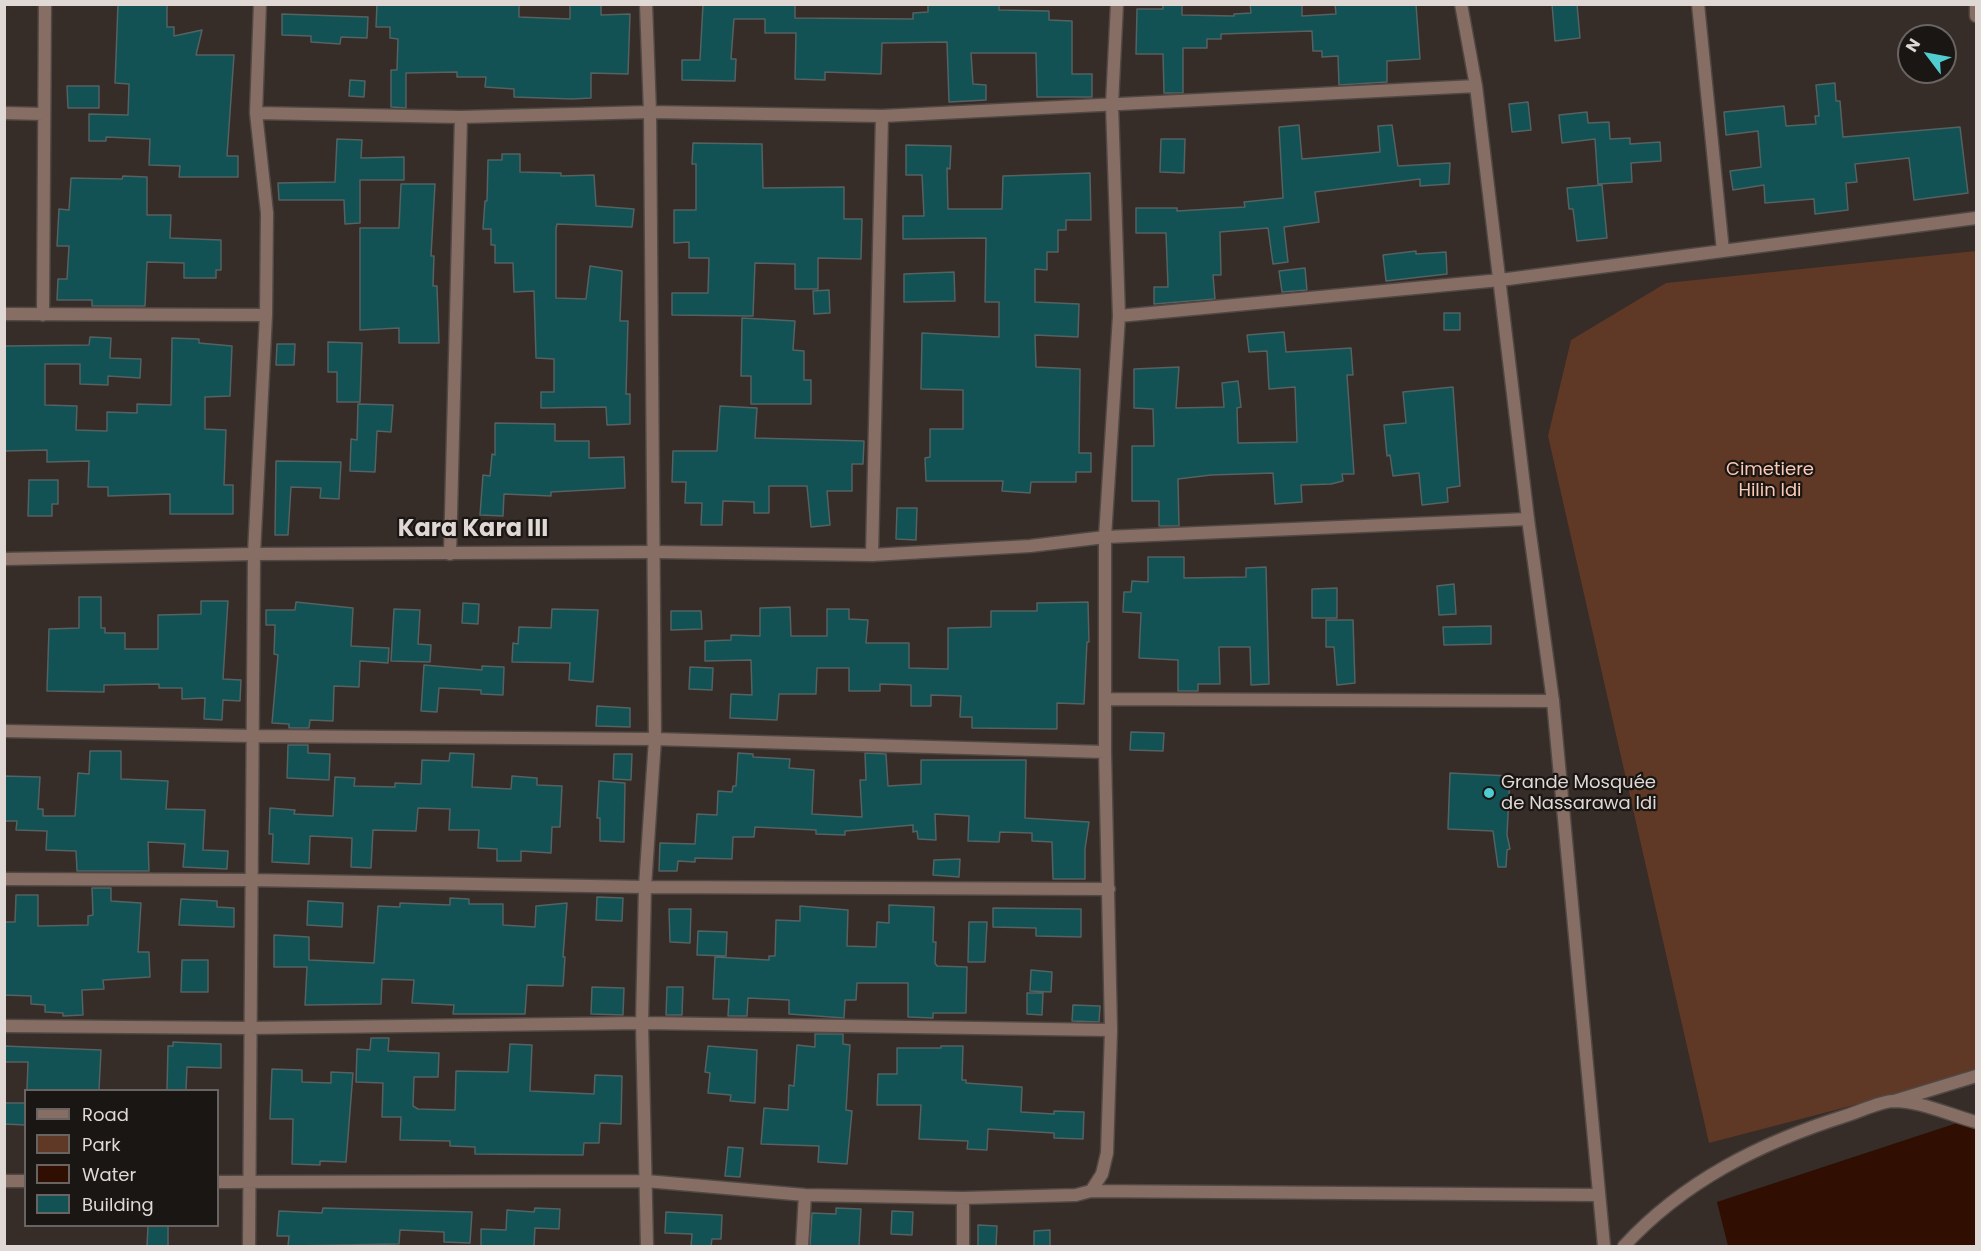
<!DOCTYPE html>
<meta charset="utf-8">
<style>
body{margin:0}
#map{position:relative;width:1981px;height:1251px;overflow:hidden;background:#362c28;font-family:Poppins,sans-serif}
canvas{display:block}
.frame{position:absolute;inset:0;border:6px solid #dfd8d5;pointer-events:none}
.legend{position:absolute;left:24px;top:1089px;width:195px;height:138px;box-sizing:border-box;background:#1a1614;border:2px solid #696461;margin:0;padding:8px 10px;list-style:none;font-size:18px;color:#dfd8d5}
.legend li{display:flex;align-items:center;gap:12px;height:30px}
.legend b{width:30px;border:2px solid #696461}
.north{position:absolute;left:1897px;top:24px;width:60px;height:60px;box-sizing:border-box;background:#1a1614;border:2px solid #696461;border-radius:50%;rotate:302deg;font-size:16px;font-weight:700;line-height:24px;text-align:center;color:#dfd8d5}
.north::after{content:'';display:block;margin:auto;width:21px;height:27px;background:#51ccd1;clip-path:polygon(50% 0,100% 100%,50% 72%,0 100%)}
</style>
<div id="map">
<canvas width="1981" height="1251"></canvas>
<div class="frame"></div>
<ul class="legend">
<li><b style="height:8px;background:#866e64"></b>Road</li>
<li><b style="height:16px;background:#5f3826"></b>Park</li>
<li><b style="height:16px;background:#300e01"></b>Water</li>
<li><b style="height:16px;background:#135254"></b>Building</li>
</ul>
<div class="north">N</div>
</div>
<script>
const context = document.querySelector('canvas').getContext('2d');
context.lineJoin = 'round';
function paint(path, color) { context.fillStyle = color; context.fill(path, 'evenodd'); }
function strokePath(path, color, width, dash) { context.strokeStyle = color; context.lineWidth = width; context.lineCap = dash ? 'butt' : 'round'; context.setLineDash(dash || []); context.stroke(path); }
function drawText(font, color, halo, rows, align = 'center') {
  context.font = font + ' Poppins,sans-serif'; context.lineWidth = 4.5; context.setLineDash([]); context.textBaseline = 'middle'; context.strokeStyle = halo; context.fillStyle = color; for (const [text, x, y, turn = 0] of rows) {
    context.save(); context.translate(x, y); context.rotate((+turn || 0) * Math.PI / 180); context.textAlign = isNaN(turn) ? turn : align; if (halo) context.strokeText(text, 0, 0); context.fillText(text, 0, 0); context.restore();
  }
}
paint(new Path2D(`
 M1976,251v824l-3,-1 -264,69 -161,-707 23,-96 95,-57z`), '#5f3826');
paint(new Path2D(`
 M1957,1123l19,5v118h-248l-11,-44z`), '#300e01');
const building = new Path2D(`
 M118,4h49v23h7v9l28,-6 -6,25h38l-7,101h11v21h-59l1,-11 -31,-1 1,-26 -44,-2v4h-17v-27l39,1 1,-31 -14,-1z
 M377,4h142v13l51,2v-15h31v11l29,-1 -2,60 -37,-1v25l-19,1 -58,-2v-8l-29,-2 1,-10h-29v-5l-51,1v35l-15,-1v-37h6l1,-31 -8,-1v-11h-14z
 M703,4h92v14l118,1v-6l15,-1v-8h71v6l50,1v9l23,1v53h20v23h-55l-1,-44h-65l2,31 13,1v15l-37,2 -2,-60 -65,1 -1,31 -56,-2v8l-30,-1 1,-46h-31v-14h-31l-3,40h5l-1,22 -53,-1v-20h18z
 M1163,4h19v11l52,1v-2l17,-1 -1,-9h52v12l34,-2 -1,-10h81l4,55 -33,2v21l-48,3 -1,-29 -16,1v-6h-9l-1,-20 -91,3v5h-14v9h-24v45h-19l-1,-39h-27l1,-45h26z
 M1552,4h25l3,34 -25,3z
 M282,14l86,3 -1,21 -26,-1 -1,7 -29,-2v-6l-29,-1z
 M350,80l15,1 -1,16 -15,-1z
 M1835,83l1,18h4l3,36 117,-10 8,66 -54,7 -5,-42 -54,6 2,18 -11,1 2,27 -33,4 -1,-15 -49,4 -1,-18 -31,5 -3,-19 31,-4 -3,-36 -32,4 -2,-23 60,-6 2,20 30,-2 -1,-8h4l-3,-31z
 M67,86h32v22h-31z
 M1528,102l3,28 -19,2 -3,-28z
 M1587,112l1,11 21,-1 1,17 20,-1v6l30,-2 1,19 -30,2 1,19 -34,2 -3,-45 -33,4 -3,-28z
 M1299,125l3,34 78,-7 -2,-26 14,-1 6,41 52,-3 -1,21 -29,2v-7l-105,13 4,30 -35,5 4,35 -15,2 -5,-36 -48,4 1,43h-8l2,24 -61,5v-17h14l-2,-54h-30v-25h41v3l68,-4 -1,-5 39,-4 -4,-71z
 M337,139l25,1 -1,18 43,-1v23h-44v43l-15,1 -1,-24h-65l-1,-17 57,-1z
 M1161,139h24l-1,34 -24,-1z
 M693,143l69,1 1,44 81,-1v32h18l-1,40 -43,-1v31h-23v-25l-40,-1 -2,53 -81,-1v-22h36l1,-35h-20v-16l-15,1v-33h22v-46h-4z
 M906,145l45,1 -1,23 -3,-1 1,41h54l1,-33 87,-3 1,47h-25v10h-8v22h-11v18l-12,-1v33l44,2 -1,33 -43,-2 1,32 44,2 -1,84h12v19h-15v10h-45l-1,11 -28,-2 1,-10h-77l-1,-23 5,-1v-28h33v-39l-42,-1 1,-56 77,4v-35h-14l1,-64 -83,1v-23h21l-2,-41h-16z
 M502,154h18v18l41,1v3l33,-1 2,31 38,3 -2,18 -75,-3 -1,5v69l30,1 4,-33 32,5 -2,50h8l-2,73h4v30l-23,1 -1,-18 -65,1v-16h13v-33l-18,-1 -2,-67 -20,1 -1,-29h-18v-18h-4v-16h-8l2,-28h2l1,-41h14z
 M123,176l24,1v38h24l-1,23 51,2v30h-5v8h-32v-15l-37,-1 -2,44h-53v-6h-35l1,-21h9l2,-33h-12l2,-37 10,1 2,-32 51,1z
 M401,184h34l-4,72h3l-1,30h4l2,57h-40v-15l-39,2v-102h39z
 M1602,185l5,53 -30,3 -4,-32h-4l-2,-21z
 M1416,251v3l30,-2 1,22 -61,7 -3,-26z
 M1305,268l2,22 -25,2 -3,-21z
 M954,272l1,29 -51,1v-28z
 M829,290l1,23 -16,1 -1,-23z
 M1444,313h16v17h-16z
 M742,318l53,3 -2,29 11,1v29h7v24h-60v-28h-10z
 M1284,332l2,20 65,-4 2,27h-6l7,99h-12l1,7 -12,3 -30,1 1,17 -27,2 -2,-31 -62,2 -33,4 1,47h-20v-25h-27v-55h22l-1,-37 -19,-1v-39l45,-2 -3,41 48,-1 -2,-24 16,-2 3,26 -4,1 1,35 59,-1 -2,-55 -26,2 -2,-38 -18,1 -2,-17z
 M90,337l21,1 -1,20 31,1 -1,19 -32,-2v9l-28,-1v-20h-35v41l32,1 -1,24 31,1v-19l30,1v-9l34,1 1,-67 27,1v4l33,3 -2,50 -25,1v32l21,1 -2,55h9v29h-63v-20l-62,2v-9h-20l1,-26 -42,1v-12l-43,1v-105l85,-1z
 M328,342l34,1 -2,59h-23v-30h-9z
 M277,344h18l-1,21h-18z
 M1453,387l7,99 -13,2 1,14 -26,3 -3,-32 -26,3 -3,-21 -3,1 -3,-31 22,-2 -3,-31z
 M358,404l35,1 -2,27 -14,-1 -2,41 -25,-1 1,-32 6,1z
 M720,406l37,2 -2,30 109,3 -1,23h-11v27h-25l3,34 -19,2 -4,-41h-38v27h-15v-11l-31,-1 -1,24h-21l1,-22h-17l1,-21h-14l1,-31h44z
 M495,423l60,1v17h34v17l35,-1 1,31 -74,4v4l-47,-2 -1,22 -23,-1 3,-40 7,1 2,-22 3,1z
 M276,461l65,1 -2,37 -19,-1 1,-10 -30,-1 -3,48h-13z
 M29,480h29v24h-6v12h-24z
 M897,508h20l-1,32 -20,-1z
 M1148,557h36v21l62,-1v-9l20,-1 3,117 -18,1 -1,-38h-31l1,37h-22v7h-20v-31l-39,-2 2,-45 -18,-1 1,-20h7l1,-11 16,1z
 M1454,584l2,30 -17,1 -2,-29z
 M1337,588v30h-25v-29z
 M79,597h22v31h4v5h20v16h33v-34l43,-1v-13h27l-5,78 18,1 -1,21 -17,-1 -1,20 -18,-1 1,-21 -23,1v-11h-23v-4l-55,1v7l-57,-1 2,-62 30,-1z
 M296,602l57,6 -2,38 38,2 -1,15 -28,-2 -1,26 -25,-1 -1,35 -23,-1 -1,8h-20v-4l-17,-1 6,-68 -4,-1 1,-29h-9v-15h29z
 M1088,602l1,40h-2l-3,62 -27,-1v26l-85,-1v-11h-12l1,-21 -30,-1v11h-20v-21l-31,-1v7h-31v-23h-32l-1,26h-37l-2,26 -47,-2 1,-24 21,1 -1,-35 -46,1v-20l26,-1v-5l29,1v-28l30,-1 1,29h36v-27h22v10l19,1 -2,23h43v25l39,1v-41l43,-1v-16h46v-8z
 M463,603l16,1 -1,20 -16,-1z
 M394,609l26,1 -2,34 13,1 -1,17 -39,-1z
 M552,609l46,1 -5,72 -24,-2 1,-17 -58,-1 1,-19 5,1 1,-17 32,1z
 M671,611h30l1,18 -31,1z
 M1326,620h27l2,63 -18,2 -3,-38h-8z
 M1491,626v18l-47,1 -1,-18z
 M424,665l58,5v-4l22,1 -1,28 -22,-1v-4l-42,-2 -2,24 -16,-1z
 M690,667l23,1 -1,22 -23,-1z
 M597,706l33,2v19l-34,-1z
 M1131,732l33,1 -1,18 -33,-1z
 M288,745h20v8l22,1 -1,26 -42,-2z
 M90,751h31v28l47,2 -2,28 39,1 -2,40 25,1 -1,18 -44,-2 2,-23 -37,-2 1,29h-72l-1,-20 -30,-1 1,-19 -31,-1 1,-9h-13v-45l36,1 -2,32h5v7h32l3,-43 11,1z
 M450,753l24,1 -2,33 39,2 1,-13 25,2v7l25,1 -2,41h-8l-1,26 -30,-2v10h-24v-12l-19,-1 1,-18h-30l1,-21 -32,-1 -2,23 -43,-1 -2,38 -20,-1 1,-29 -42,-2 -1,28 -37,-2 1,-28h-4l1,-26 25,2 -1,4 39,2 2,-39 20,1 -1,8 41,1v-4l26,1 1,-24 27,1z
 M738,753l15,1v3l37,2 -1,9 25,2 -2,44 50,3 -2,-37h6l-1,-27 21,1 2,32 33,-2v-24h105l-1,58 64,4 -4,27v30h-32l-1,-37 -20,-1v-8l-32,-1 -1,10 -31,-1 1,-25 -34,-2 1,26 -18,-1 -1,-8 -4,1v-7l-68,6v4l-29,-1v-4l-61,-3 -1,10h-21l-1,22 -37,-1v4l-17,-1 -1,10h-18l1,-28 35,1 2,-30 20,1 1,-24 14,1 1,-6h3z
 M614,754h18l-1,26 -18,-1z
 M1450,773l60,3 -3,59 3,14 -3,1 -1,17h-8l-5,-36 -45,-2z
 M599,781l26,2 -1,59 -24,-1v-23h-3z
 M960,859l-1,18 -26,-2 1,-15z
 M92,888h19v13l30,2 -3,49h11l1,25 -47,3 1,9 -22,1 1,25 -20,1v-3l-18,-1v-7l-14,-1v-8l-27,-1v-73h11l1,-27h22v31l50,-1v-9l5,-1z
 M597,897l26,1 -1,23 -26,-1z
 M450,898l19,1v5h34v21l32,2 1,-21 31,-3 -4,54h2l-2,29 -36,-1 -2,29h-72l1,-9 -42,-2 2,-23 -32,-1 -1,25 -76,1 2,-38h-33v-32l35,2v23l65,3 4,-57 22,1v-4l50,2z
 M181,899l36,2v6l17,1v19l-55,-2z
 M308,901l35,2 -1,24 -35,-2z
 M889,905l45,2 -1,35h3l-1,21 2,3 30,1 -1,46h-33v5l-25,-1v-34h-51l-1,17h-11l-1,18 -55,-4v-14l-41,-2 -1,18h-19l1,-17h-16l2,-42 54,3v-4h6l1,-36 24,1v-15l48,4 -1,36 29,1 1,-25 12,1z
 M993,908l88,1v28l-45,-1v-8l-43,-1z
 M669,909h22l-1,34 -20,-1z
 M969,922h18l-2,40h-17z
 M698,931l29,1 -1,24 -29,-1z
 M182,960h26v32h-27z
 M1031,970l21,2 -1,20 -21,-1z
 M592,987l32,1 -1,27 -32,-1z
 M667,987h16l-1,28h-16z
 M1027,993h16l-1,22 -15,-1z
 M1073,1005l27,1 -1,16 -27,-1z
 M815,1034h28v10l7,1 -4,65 6,1 -5,53 -29,-2 1,-16 -58,-2 3,-36 24,2 1,-25 5,1 3,-41 18,2z
 M371,1038h18l-1,13 51,2 -1,24h-24l-1,29 5,3 37,1 1,-39 52,1 2,-28 22,1 -2,46 64,3 1,-19 27,1 -1,48 -21,-1 -1,20h-15l-1,12 -108,-1v-7l-25,-1v-5l-50,-1 1,-23h-19l1,-34 -27,-1 1,-33 13,1z
 M173,1042l48,2v24l-34,-1 -1,23h-19l1,-44h5z
 M4,1046l97,4 -2,40h-72l1,-28h-24z
 M708,1046l49,4 -2,53 -25,-2 1,-6 -23,-2 2,-20 -5,-1z
 M941,1046h22l-1,34h4v3l56,4 -1,25 33,2v-3l30,1 -1,27 -29,-1v-5l-66,-4 -1,21 -20,-1 1,-8 -49,-2 2,-34h-44l1,-31h19v-26h44z
 M272,1069l30,1v12l29,1v-11l22,1 -7,89 -26,-1v4l-28,-1 1,-45h-23z
 M4,1103h22v22l-22,-1z
 M728,1147l15,1 -3,29 -15,-1z
 M323,1208l149,4 -2,31 -26,-1v-10l-44,-2 -1,14 -111,2 1,-10h-12l2,-25 43,2z
 M535,1208l25,1 -1,20 -24,-1 -1,18h-53v-17l25,1 1,-20 27,2z
 M836,1208l25,1 -2,37h-49l2,-33 24,1z
 M892,1211l21,1 -1,23 -21,-1z
 M666,1212l56,3 -1,24h-9l-1,7h-20l1,-12 -27,-1z
 M978,1225l19,1 -1,20h-18z
 M148,1226h20v20h-21z
 M1050,1230v16h-16v-15z`);
paint(building, '#135254');
strokePath(building, '#546262', 1.5);
const minor = new Path2D(`
 M646,4l4,108 5,627 -10,148 -3,136 5,223
 M1461,4l15,82 52,433
 M1698,4l25,247
 M1976,4v12
 M4,113l40,1
 M256,113l205,4 189,-5 232,4 594,-30
 M4,314l262,1
 M43,315l2,-311
 M1119,316l381,-36 476,-62
 M450,554l11,-437
 M872,555l10,-439
 M1107,699l446,2
 M4,731l249,5 402,3 450,13
 M4,879l246,1 395,7 464,2
 M4,1026l245,2 393,-5 469,7
 M1894,1101l82,-25
 M4,1181h22
 M218,1182l428,-1 159,14 158,3 113,-3 15,-4 11,-17 5,-21 4,-123 -6,-278v-215l14,-221 -7,-212 5,-100
 M1091,1191l508,4
 M963,1198v48
 M249,1246l5,-692 12,-239 1,-102 -11,-100 4,-109
 M802,1246l3,-51`);
const tertiary = new Path2D(`
 M4,559l250,-5 401,-2 217,3 158,-9 75,-9 423,-18 25,182 51,545
 M1624,1246c60,-65 136,-103 221,-130 14,-4 33,-14 48,-15 28,0 57,14 83,21`);
strokePath(minor, '#514844', 15);
strokePath(tertiary, '#514844', 15);
strokePath(minor, '#866e64', 12);
strokePath(tertiary, '#866e64', 12);
for (const [x, y, r, color] of [
 [1489,793,6,"#51ccd1"]
]) { const dot = new Path2D(); dot.arc(x, y, r, 0, 2 * Math.PI); context.fillStyle = color; context.fill(dot); strokePath(dot, '#1a1614', 2); }
drawText('18px', '#fbc9b4', '#1a1614', [
 ["Cimetiere",1770,470],
 ["Hilin Idi",1770,491]
]);
drawText('18px', '#dfd8d5', '#1a1614', [
 ["Grande Mosquée",1501,783],
 ["de Nassarawa Idi",1501,804]
], 'left');
drawText('bold 24px', '#dfd8d5', '#1a1614', [
 ["Kara Kara III",473,530]
]);
</script>
